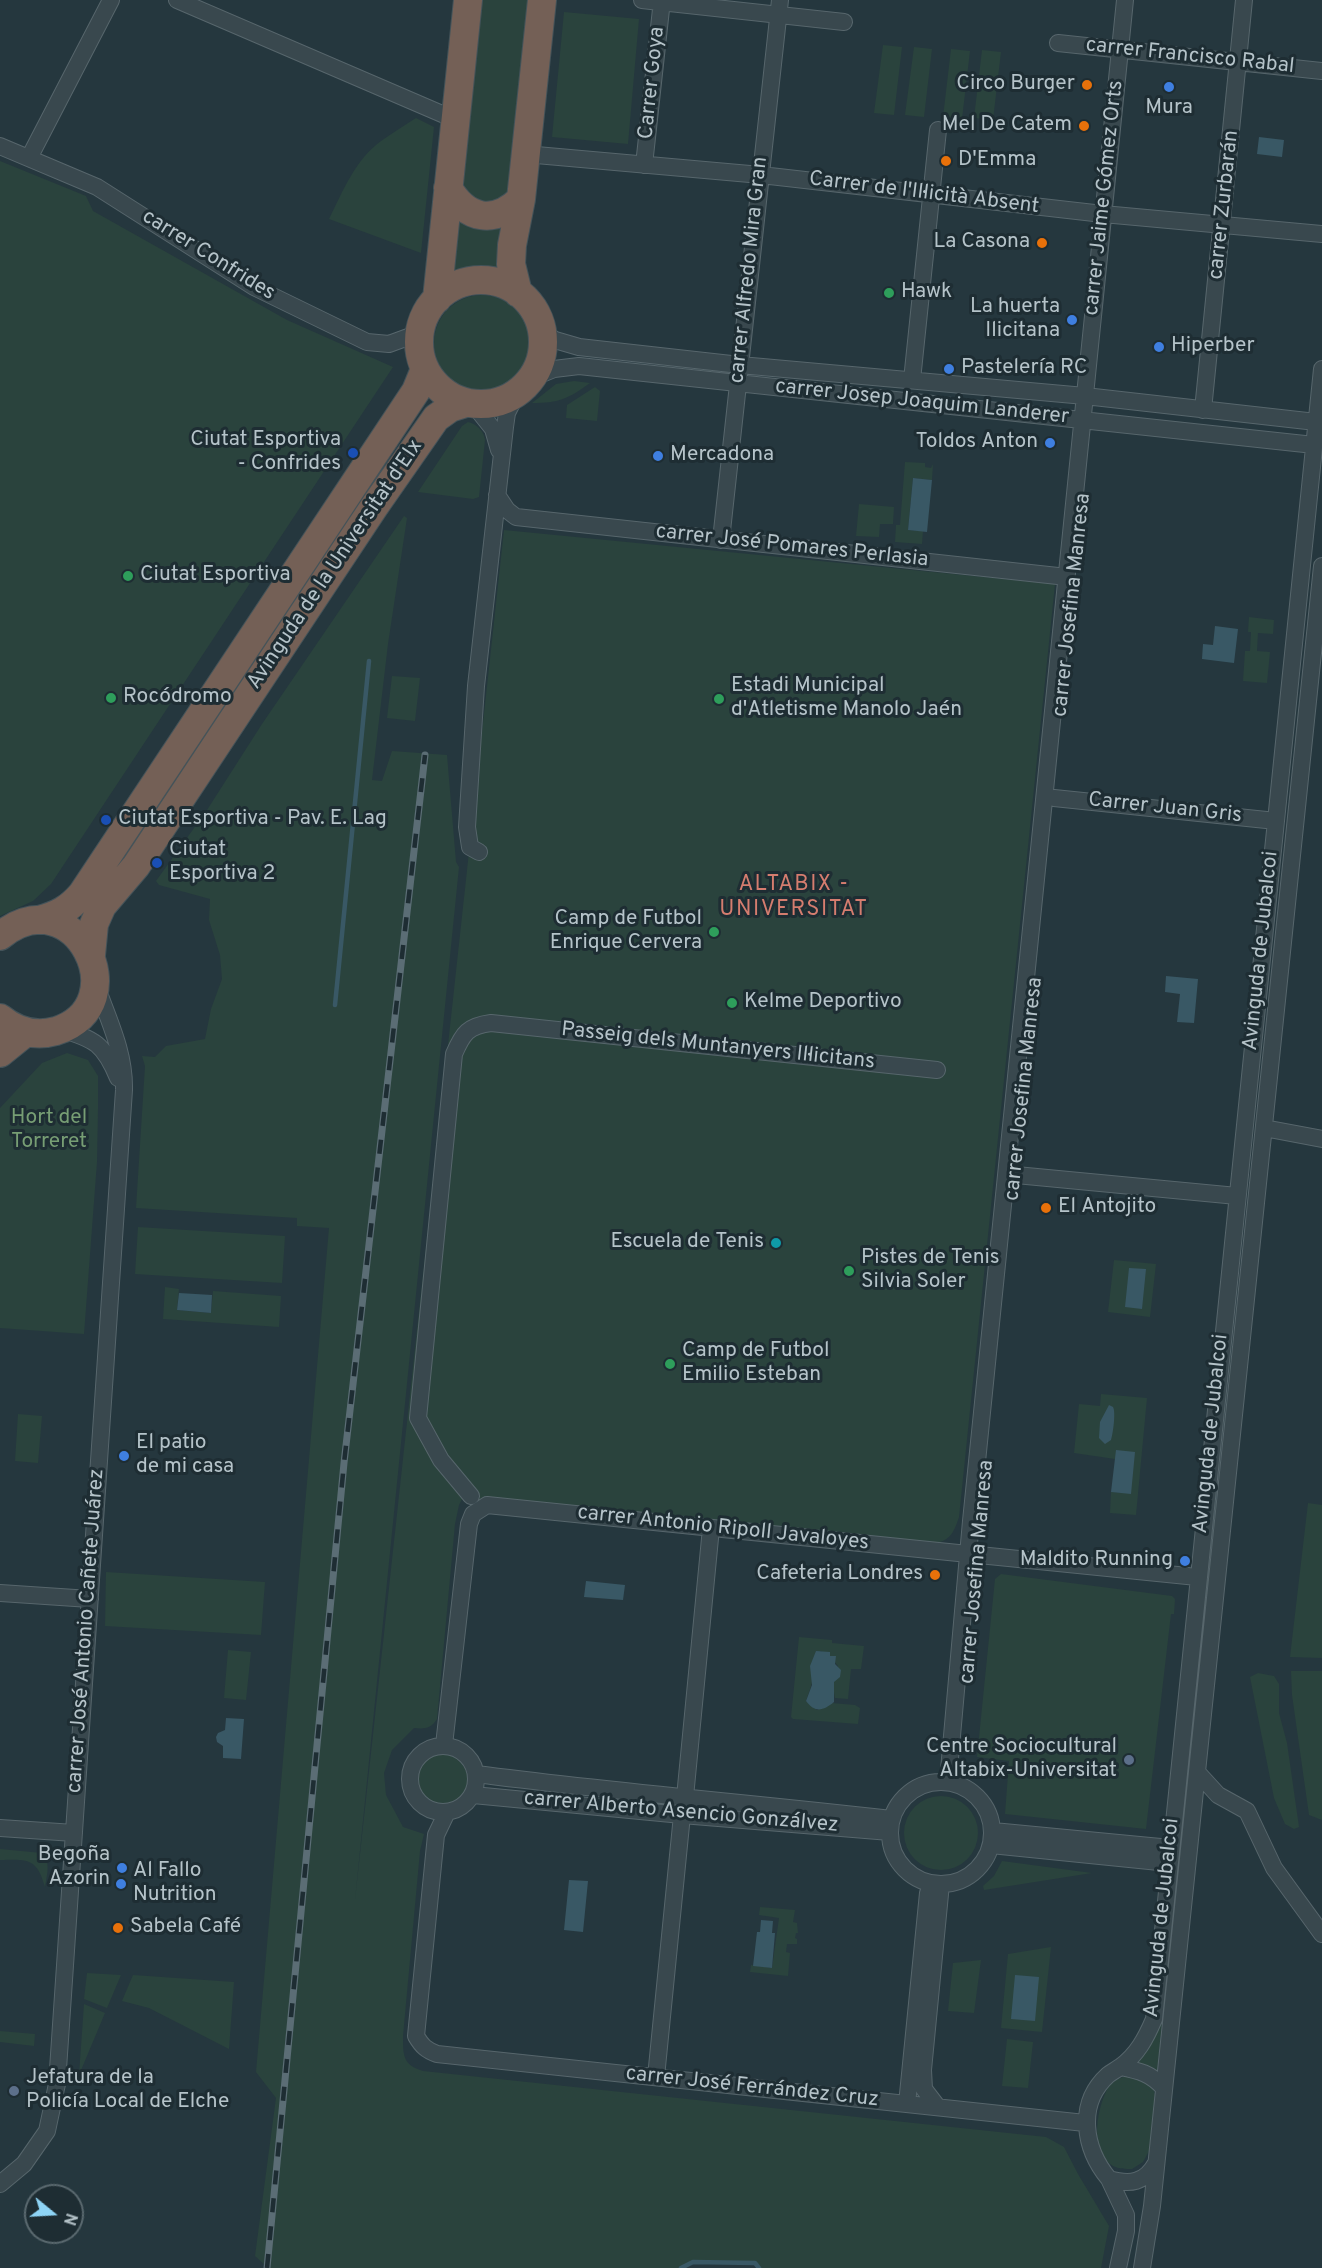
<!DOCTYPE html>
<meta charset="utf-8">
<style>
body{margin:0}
#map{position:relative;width:1322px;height:2268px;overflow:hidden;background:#25373e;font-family:Overpass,sans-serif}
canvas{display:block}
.north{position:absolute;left:24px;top:2184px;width:60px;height:60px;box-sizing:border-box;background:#1e2d33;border:2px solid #5a696f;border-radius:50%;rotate:108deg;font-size:16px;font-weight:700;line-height:24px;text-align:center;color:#b5c3c9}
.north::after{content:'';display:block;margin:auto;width:21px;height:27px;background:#8ed4f5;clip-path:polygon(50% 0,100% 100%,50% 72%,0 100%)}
</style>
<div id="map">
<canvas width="1322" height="2268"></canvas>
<div class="north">N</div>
</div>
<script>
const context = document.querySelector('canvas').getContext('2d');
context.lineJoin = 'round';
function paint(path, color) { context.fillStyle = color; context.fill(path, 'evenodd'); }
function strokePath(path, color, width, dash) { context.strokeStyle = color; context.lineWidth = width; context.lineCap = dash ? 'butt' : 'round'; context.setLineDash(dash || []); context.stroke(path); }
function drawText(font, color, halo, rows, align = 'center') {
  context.font = font + ' Overpass,sans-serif'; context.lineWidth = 6; context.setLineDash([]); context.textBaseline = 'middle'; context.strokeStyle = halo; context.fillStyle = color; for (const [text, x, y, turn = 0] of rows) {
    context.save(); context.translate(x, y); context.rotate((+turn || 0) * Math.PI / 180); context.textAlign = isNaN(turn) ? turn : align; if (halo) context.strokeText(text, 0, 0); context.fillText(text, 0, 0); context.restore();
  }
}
paint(new Path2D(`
 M474,0h59l-19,194 -41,16 -18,-21z
 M564,12l75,7 -11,125 -76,-7z
 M883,45l19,2 -8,68 -20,-2z
 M914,47l18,2 -8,68 -19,-2z
 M951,49l19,2 -8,68 -19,-2z
 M982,50l19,2 -8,68 -19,-2z
 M416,118l18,9 -13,126 -92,-34c14,-28 26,-59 52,-78 11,-8 23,-15 35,-23z
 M0,161l86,35 7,15 194,109 106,47 -342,517 -18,17 -33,15z
 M453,214l50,5 1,55 -33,-3 -24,8z
 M434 343a48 48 0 1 1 96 0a48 48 0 1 1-96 0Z
 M574,381l16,2c-22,16 -31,20 -58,20l24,-19z
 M595,387l5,4 -3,30 -31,-3 1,-13z
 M468,422c9,2 16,9 17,18l-6,57 -6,2 -55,-7 44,-66z
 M905,462l20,1v4l6,1 2,-4 -1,16 -19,-2 -5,52 15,1 -1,13 -27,-2 1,-17h4z
 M859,504l35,3 -1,17h-13l-1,13 -23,-1z
 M404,516l3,2 -19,126 -16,136 10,1 10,-30 55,4 9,107 3,5 -104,1033 149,-1370 551,54 -96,933c-5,15 -8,23 -25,27l-461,-38 -9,-11 -5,10 -4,19 -18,195c-6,10 -13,10 -23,9l-22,22 -8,23 2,22 17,32 21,7 -4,17 -17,185c0,20 0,29 20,35l623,66 18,10 14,27 31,52 -8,42h-342l-5,-5 -61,-1 -12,6h-413l-13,-12 21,-158 -20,-26 73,-844 -32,-2v-8l-161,-10 9,-142 -3,-10 13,1 11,-11 39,-7 6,-30 11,-30 -2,-24 -11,-35 1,-21 -51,-14 -3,-4 51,-71 55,-86z
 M1249,617l25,3 -1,14 -15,-1 -1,18 13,1 -3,31 -24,-2 2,-30h5l1,-19h-3z
 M392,676l28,2 -5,43 -28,-3z
 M67,1053l21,7 10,16v33l-1,53 -13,172 -84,-6v-220l42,-45z
 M138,1227l147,9 -3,47 -147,-9z
 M1114,1260l42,4 -6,53 -42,-5z
 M165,1287l14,2 -2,21 34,3 2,-22 68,5 -2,31 -116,-8z
 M1101,1394l46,4 -11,117 -26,-2 1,-21 20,1 -16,-34 -41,-6 5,-49 21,2z
 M18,1414l24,2 -4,47 -23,-2z
 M1308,1503l14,2v153l-32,-1z
 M106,1572l159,10 -4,53 -156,-9z
 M1001,1574l171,22 3,3 -1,15h-3l-25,215 -141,-15 4,-53 -32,-4 18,-178z
 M799,1637l33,3v3l32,3 -3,23h-10l-3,30 -13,-1 -2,-11 5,-21 -8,-10 -9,-5c-14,11 -7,16 -9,31 -1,6 -4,12 -6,19l11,9 15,-7 23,2 5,3 -2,16 -65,-5 -2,-2z
 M228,1650l23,2 -5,48 -22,-2z
 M1291,1671h31v149l-13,-5 -17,-120z
 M1258,1673l16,3 5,8v29l8,30 12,84 -5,2 -9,-5 -11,-26 -24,-121z
 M414 1781a27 27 0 1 1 54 0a27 27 0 1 1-54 0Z
 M904 1833a37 37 0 1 1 74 0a37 37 0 1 1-74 0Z
 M0,1849l42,4c9,9 5,22 3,34 -8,-29 -17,-28 -45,-27z
 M1002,1861l90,12 -108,17 -1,-4 11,-10z
 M1173,1902l1,3 -17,168 -23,-10 8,-8z
 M760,1907l35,3 -2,12 4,1 1,10h-2l-1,5 2,1v5h-10l-1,8 4,1 -2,23 -38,-4 1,-7 21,3 7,-50 -20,-3z
 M1051,1947l-9,85 -41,-4 7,-74z
 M981,1960l-7,53 -26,-2 5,-48z
 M87,1973l34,2 -14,33 -23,-9z
 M133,1975l101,7 -5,67 -80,-41 -27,-7z
 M84,2004l21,9 -26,62z
 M0,2031l35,3 -1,12 -34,-4z
 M1007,2039l26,3 -5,46 -26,-2z
 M1123,2077h13l17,10 2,8 -6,56 -6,11 -11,7c-6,0 -13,0 -19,-3 -23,-13 -17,-54 -7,-74 3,-8 9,-12 17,-15z`), '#2a433d');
paint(new Path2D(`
 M1259,137l25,3 -2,17 -25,-3z
 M913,478l19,2 -5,52 -19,-2z
 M1215,626l23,3 -4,34 -32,-4 1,-15 10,1z
 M1166,976l32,3 -4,44 -17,-1 3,-28 -15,-2z
 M1129,1268l17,1 -4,40 -17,-2z
 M179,1293l33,2 -1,18 -34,-3z
 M1109,1405l4,2c3,5 0,27 -2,33l-6,4 -6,-6 1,-16z
 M1116,1450l19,2 -4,42 -20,-2z
 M586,1581l39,4 -2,15 -39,-3z
 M816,1651l14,1v4h6l-1,8 6,6 -1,7 -6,5v20c-11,9 -19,11 -28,-1l6,-16 -2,-19z
 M226,1718l18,1 -3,40 -18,-1v-12l-6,-4 -1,-5 2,-4 7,-3z
 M569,1880l19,1 -5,51 -19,-2z
 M761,1920l12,1 -1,12h3l-3,35 -19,-2 4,-34h3z
 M1015,1975l24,2 -4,44 -24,-2z`), '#395865');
strokePath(new Path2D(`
 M335,1005l34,-344
 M681,2268l12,-6 62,1 4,5`), '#395865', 4.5);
const street = new Path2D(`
 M177,0l279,120
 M642,0l202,22
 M1058,43l264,28
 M0,146l97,41 157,100 113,55 22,2 30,-11
 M525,154l236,21 342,39 219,20
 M29,158l82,-158
 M644,165l18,-165
 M542,332l13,8 24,7 161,18 345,31 231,26
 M532,378l22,-9 25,-3 735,79
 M912,380l26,-250
 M473,404l20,25 6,21
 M1203,410l41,-410
 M497,495l10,15 9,7 551,60
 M721,540l59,-540
 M1054,798l222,23
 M479,852l-9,-5 -3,-20 9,-141 29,-259 2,-14 10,-20
 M60,1029c35,10 44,15 58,49
 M1264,1128l58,11
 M1016,1175l221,21
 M471,1496l-30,-36 -23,-42 36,-364c9,-21 14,-28 37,-31l446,47
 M979,1555l218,22
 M0,1593l90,6
 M444,1745l25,-221 4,-10 14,-9 481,49
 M410 1779a33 33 0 1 1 66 0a33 33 0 1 1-66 0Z
 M1197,1772l21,23 29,16 27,57 48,66
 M476,1774c138,18 277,29 415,45
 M948,1781l23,-260 154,-1521
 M890 1833a51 51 0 1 1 102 0a51 51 0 1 1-102 0Z
 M473,1795l209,20 208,17
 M685,1797l26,-269
 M447,1812l-11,23 -20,201c6,10 10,14 21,18l648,69
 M0,1828l74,5
 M993,1831l178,17
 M991,1845l178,18
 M1120,2067c20,4 30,6 44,21
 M656,2077l26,-262
 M907,2104l21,-211
 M937,2106l-13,-17 -1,-19 18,-186
 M1156,2163c-11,20 -26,22 -47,16 -25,-30 -33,-75 -1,-104 4,-3 8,-5 12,-8 17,-12 26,-29 34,-48l168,-1650
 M1109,2179l17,36v16l-8,37
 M0,2184l24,-20 23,-33 10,-47 67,-994c1,-38 -16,-71 -28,-105
 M1142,2268l10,-62 170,-1640`);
const highway = new Path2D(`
 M448,188c19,32 46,37 73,11
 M419 342a62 62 0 1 1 124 0a62 62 0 1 1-124 0Z
 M518,293l-7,-29 1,-19 9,-46 21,-199
 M437,299l31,-299
 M39,920c19,-5 30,-11 43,-26l334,-503 9,-22
 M0,936c75,-61 139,69 56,95 -21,6 -40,0 -56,-13
 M91,955l3,-31 8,-18 34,-40 238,-359 62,-89 14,-10 16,-5
 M0,1053l26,-21`);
strokePath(street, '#57666c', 18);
strokePath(highway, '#445359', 30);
strokePath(street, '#39484e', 16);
strokePath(highway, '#746056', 28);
const rail = new Path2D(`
 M267,2268l77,-805 81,-708`);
strokePath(rail, '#5b6d75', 7);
strokePath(rail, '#1e2d33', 4.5, [14]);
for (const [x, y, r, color] of [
 [1087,85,6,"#e8710a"],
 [1169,87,6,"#3f7fe0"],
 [1084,126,6,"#e8710a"],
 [946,161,6,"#e8710a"],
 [1042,243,6,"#e8710a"],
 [889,293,6,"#2e9e5b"],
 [1072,320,6,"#3f7fe0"],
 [1159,347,6,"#3f7fe0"],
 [949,369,6,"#3f7fe0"],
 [1050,443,6,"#3f7fe0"],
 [353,453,6,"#1a4fb4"],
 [658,456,6,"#3f7fe0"],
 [128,576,6,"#2e9e5b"],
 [111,698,6,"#2e9e5b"],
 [719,699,6,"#2e9e5b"],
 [106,820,6,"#1a4fb4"],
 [157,863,6,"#1a4fb4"],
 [714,932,6,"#2e9e5b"],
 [732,1003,6,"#2e9e5b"],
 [1046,1208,6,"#e8710a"],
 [776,1243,6,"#0f9aa8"],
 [849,1271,6,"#2e9e5b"],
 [670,1364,6,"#2e9e5b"],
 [124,1456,6,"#3f7fe0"],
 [1185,1561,6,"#3f7fe0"],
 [935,1575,6,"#e8710a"],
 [1129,1760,6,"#5c6f8a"],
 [122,1868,6,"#3f7fe0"],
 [121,1884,6,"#3f7fe0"],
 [118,1928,6,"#e8710a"],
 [14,2091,6,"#5c6f8a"]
]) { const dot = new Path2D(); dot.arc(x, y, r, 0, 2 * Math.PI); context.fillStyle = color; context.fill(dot); strokePath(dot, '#1e2d33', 2); }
drawText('21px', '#b5c3c9', '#1e2d33', [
 ["carrer Francisco Rabal",1190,57,6],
 ["Carrer Goya",653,83,-84],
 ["Carrer de l'Il·licità Absent",924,194,7],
 ["carrer Jaime Gómez Orts",1105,198,-84],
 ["carrer Zurbarán",1225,205,-84],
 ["carrer Confrides",208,256,32],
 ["carrer Alfredo Mira Gran",750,270,-84],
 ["carrer Josep Joaquim Landerer",922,403,6],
 ["carrer José Pomares Perlasia",792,547,6],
 ["Avinguda de la Universitat d'Elx",336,565,-56],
 ["carrer Josefina Manresa",1073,605,-84],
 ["Carrer Juan Gris",1165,809,6],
 ["Avinguda de Jubalcoi",1262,951,-84],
 ["Passeig dels Muntanyers Il·licitans",718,1047,6],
 ["carrer Josefina Manresa",1025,1089,-84],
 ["Avinguda de Jubalcoi",1212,1434,-84],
 ["carrer Antonio Ripoll Javaloyes",723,1529,6],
 ["carrer Josefina Manresa",978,1572,-85],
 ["carrer José Antonio Cañete Juárez",87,1631,-86],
 ["carrer Alberto Asencio Gonzálvez",681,1813,5],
 ["Avinguda de Jubalcoi",1163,1918,-84],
 ["carrer José Ferrández Cruz",752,2088,6]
]);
drawText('21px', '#b5c3c9', '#1e2d33', [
 ["Circo Burger",1075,85,"right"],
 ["Mura",1169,109,"center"],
 ["Mel De Catem",1072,126,"right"],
 ["D'Emma",958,161],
 ["La Casona",1030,243,"right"],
 ["Hawk",901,293],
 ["La huerta",1060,308,"right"],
 ["Ilicitana",1060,332,"right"],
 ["Hiperber",1171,347],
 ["Pastelería RC",961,369],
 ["Ciutat Esportiva",341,441,"right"],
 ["- Confrides",341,465,"right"],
 ["Toldos Anton",1038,443,"right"],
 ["Mercadona",670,456],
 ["Ciutat Esportiva",140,576],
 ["Estadi Municipal",731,687],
 ["d'Atletisme Manolo Jaén",731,711],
 ["Rocódromo",123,698],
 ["Ciutat Esportiva - Pav. E. Lag",118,820],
 ["Ciutat",169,851],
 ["Esportiva 2",169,875],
 ["Camp de Futbol",702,920,"right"],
 ["Enrique Cervera",702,944,"right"],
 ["Kelme Deportivo",744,1003],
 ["El Antojito",1058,1208],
 ["Escuela de Tenis",764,1243,"right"],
 ["Pistes de Tenis",861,1259],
 ["Silvia Soler",861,1283],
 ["Camp de Futbol",682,1352],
 ["Emilio Esteban",682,1376],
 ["El patio",136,1444],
 ["de mi casa",136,1468],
 ["Maldito Running",1173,1561,"right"],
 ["Cafeteria Londres",923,1575,"right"],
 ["Centre Sociocultural",1117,1748,"right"],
 ["Altabix-Universitat",1117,1772,"right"],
 ["Begoña",110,1856,"right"],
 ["Azorin",110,1880,"right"],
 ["Al Fallo",133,1872],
 ["Nutrition",133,1896],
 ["Sabela Café",130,1928],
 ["Jefatura de la",26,2079],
 ["Policía Local de Elche",26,2103]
], 'left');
drawText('21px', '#779e74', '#1e2d33', [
 ["Hort del",49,1119],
 ["Torreret",49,1143]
]);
context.letterSpacing = '1.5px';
drawText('22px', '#d57d6f', '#1e2d33', [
 ["ALTABIX -",794,886],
 ["UNIVERSITAT",794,911]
]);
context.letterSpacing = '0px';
</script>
